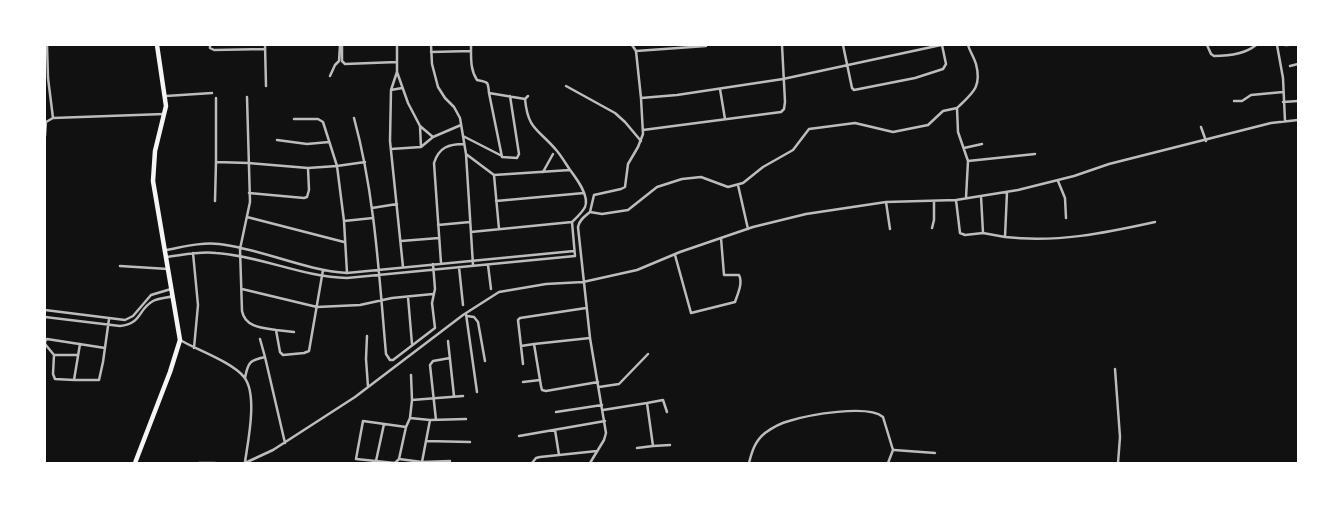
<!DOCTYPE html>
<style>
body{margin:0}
#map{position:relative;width:1343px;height:508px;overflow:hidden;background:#111;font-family:"Sofia Sans Condensed",sans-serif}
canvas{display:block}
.frame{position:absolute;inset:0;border:46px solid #fff;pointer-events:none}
</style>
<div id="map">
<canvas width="1343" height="508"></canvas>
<div class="frame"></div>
</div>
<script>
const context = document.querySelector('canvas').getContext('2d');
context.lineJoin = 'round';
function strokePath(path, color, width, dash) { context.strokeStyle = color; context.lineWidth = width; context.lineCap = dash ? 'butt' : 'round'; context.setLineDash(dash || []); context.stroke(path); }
strokePath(new Path2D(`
 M47,45l1,33 5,40
 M210,45v3l4,2 51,-1
 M265,45l1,41
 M342,45v16l3,3 52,-2
 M397,45v27l-6,18 -1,51 13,126
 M431,45l1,19 6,23 7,11 9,9 6,11 6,36 7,111
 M632,45l4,6
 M843,45l9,43 2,2 61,-12 28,-9 3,-5 -4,-19
 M1207,45l4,9 3,2c13,0 31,-2 42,-11
 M1277,45l6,33 2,43
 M1285,45h3
 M471,51v-6
 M431,52l40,-1c0,10 0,20 6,29 11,2 11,1 12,13l36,6 3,-3
 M1290,66l8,-2
 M397,72l11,31 12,23 13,11
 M330,76l5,-11 4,-4 1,-16
 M566,86l49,27 10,9 16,19
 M720,89l5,30
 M391,90l11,-2
 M489,93l13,64 15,1 2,-4 -9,-58
 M166,96l46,-3
 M247,97l3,105 -10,47 2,62c3,16 20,17 34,19l4,22 3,3 21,-2 5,-2 14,-81
 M641,98l-5,-47 70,-5
 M525,99c3,32 14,30 32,52 5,6 9,13 13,19
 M1234,101h8l9,-6 32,-3
 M1283,102l15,-1
 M354,118c21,77 25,157 32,236l4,6h3l42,-32 -3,-25 3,-14 -2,-25
 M294,119h24l5,3 14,44 7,55 3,52
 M420,126l1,21
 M1201,127l5,14
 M643,130l138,-18 3,-3 1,-7 -3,-57
 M45,136l1,-14 7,-4 111,-4
 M463,136l39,20
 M277,140l30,4 22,-2
 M964,148l18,-4
 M391,149l30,-2 12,-10 28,-12
 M466,154l28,21
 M968,161l67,-7
 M216,162v-64
 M543,172l10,-18
 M1058,181l7,17 1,20
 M738,185l10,44
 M1007,192l-2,45c52,6 100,-4 150,-15
 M249,193l55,5 3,-1 2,-7 -1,-22
 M981,196l2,37 22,4
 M966,198l2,-37 -10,-29 -1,-24c16,-15 25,-21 19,-44 -2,-7 -6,-12 -8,-19
 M956,200l4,33 5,2 18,-2
 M215,201l1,-39 32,1 60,5 29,-2 28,-4
 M496,201l88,-8
 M886,202l4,27
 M372,208l25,-4
 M590,212l4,-17 27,-6 4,-2 3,-23 10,-17 5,-13 -2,-36 36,-3 106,-16 158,-34
 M247,217l97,25
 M344,221l29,-3
 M438,225l32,-3
 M932,228l2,-8v-19
 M499,229l-5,-54 76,-5c6,8 20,26 15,37 -3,6 -9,11 -13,15
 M401,241l38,-3
 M166,250c17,-3 35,-8 53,-6 43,5 84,26 128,29l227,-22
 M193,253l5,52 -4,43
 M675,255l16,58 44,-11c3,-9 8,-19 4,-27h-15l-3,-37
 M166,257c17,-2 33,-6 50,-4 45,3 86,24 131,25l228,-22 -3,-34 -101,10
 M441,263l-7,-100c5,-16 15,-19 30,-19
 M488,265l3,24
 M120,266l48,3
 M459,267l4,38
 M242,289l75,18 43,-2 32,-7 41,-4
 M408,297l4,47
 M45,310l80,10 8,-4 18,-21 20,-6
 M466,314l11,78
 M467,316l7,1 4,5 7,39
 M45,317l75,9c22,-2 18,-17 33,-25 6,-3 14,-3 20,-5
 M276,330l18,2
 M367,336l-1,23 2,28
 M590,338l-56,6 7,42 1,4 4,1 52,-9
 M180,340c17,10 52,22 64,37 14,17 4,64 1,85
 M448,341l6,55
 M80,344l-6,36h25l4,-18 6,-43
 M521,346l-3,-26 2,-2 66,-10
 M54,355l-1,19 2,5 19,1
 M78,355h-24l-9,-11v-3l2,-2 58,9
 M265,357l20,86
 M523,364l-2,-18 13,-2
 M1115,369l5,68 -2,26
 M245,378c3,-16 5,-18 20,-21l-5,-18
 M523,382l17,-2
 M599,387l20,-3 29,-30
 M412,400l51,-4
 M647,403l16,-3 4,12
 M603,410l44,-7 6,43 -16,2
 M556,412l46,-7
 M410,418l2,-18 -1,-25
 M436,420l-6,-55 3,-4 17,-3
 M406,427l-43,-6 -7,38 39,4 4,-4 7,-32 4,-9 20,2 36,-1
 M555,430l4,25
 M519,436l86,-15
 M426,441l44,1
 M653,446l17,-1
 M894,450l41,3
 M399,459l23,3 28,-1
 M376,461l8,-37
 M422,462l8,-42
 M199,463h16
 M245,463l28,-13 82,-53 108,-82 36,-23 47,-8 37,-2 54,-12 43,-18 73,-25 53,-13 80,-12 70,-2 62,-10 56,-14 35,-12 162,-41 27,-3
 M532,463l4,-5 4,-1 57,-6
 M590,463l14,-23 2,-7 -16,-95 -12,-111c1,-7 7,-11 12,-15l12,2 26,-4 29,-23 25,-8 19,-2 27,10 15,-4 20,-16 30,-17 16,-21 46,-6 38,9 35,-7 15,-14 14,-3
 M749,463c3,-12 6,-22 16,-30 7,-5 16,-10 24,-12 19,-6 79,-17 94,-4l10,33 -5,13`), '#bcbcbc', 2.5);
strokePath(new Path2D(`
 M135,463l35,-91 10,-32 -27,-159 2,-30 11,-45 -9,-61`), '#f5f5f5', 4.5);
</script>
